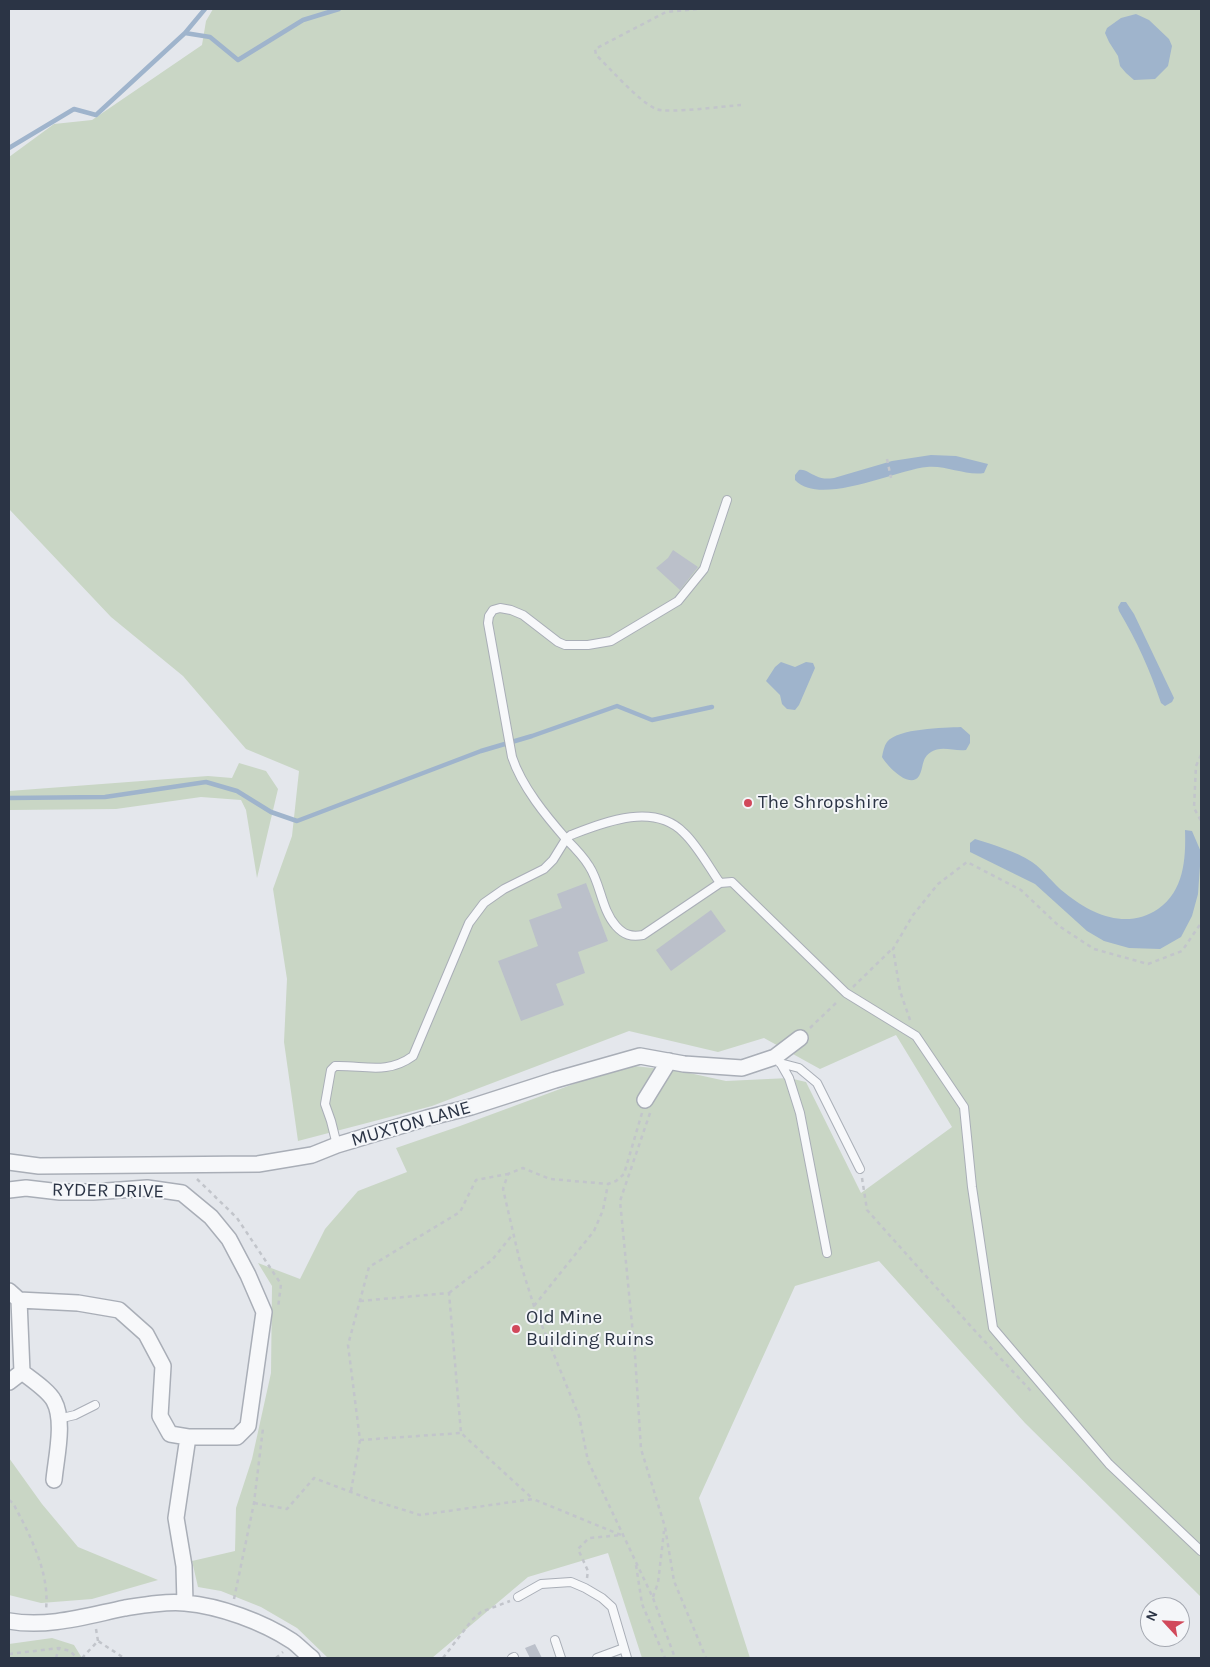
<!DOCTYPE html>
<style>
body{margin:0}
#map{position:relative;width:1210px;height:1667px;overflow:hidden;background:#e4e7ec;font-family:Karla,sans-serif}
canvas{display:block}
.frame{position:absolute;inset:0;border:10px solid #2b3445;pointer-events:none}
.north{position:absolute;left:1140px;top:1597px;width:50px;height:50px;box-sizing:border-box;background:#f4f6f9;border:1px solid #a4a8b1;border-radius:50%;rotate:295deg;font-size:14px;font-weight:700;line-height:20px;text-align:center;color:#2b3445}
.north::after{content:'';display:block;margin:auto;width:18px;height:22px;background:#d1495b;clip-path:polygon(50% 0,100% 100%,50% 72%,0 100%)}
</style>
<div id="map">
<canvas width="1210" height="1667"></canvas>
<div class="frame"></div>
<div class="north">N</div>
</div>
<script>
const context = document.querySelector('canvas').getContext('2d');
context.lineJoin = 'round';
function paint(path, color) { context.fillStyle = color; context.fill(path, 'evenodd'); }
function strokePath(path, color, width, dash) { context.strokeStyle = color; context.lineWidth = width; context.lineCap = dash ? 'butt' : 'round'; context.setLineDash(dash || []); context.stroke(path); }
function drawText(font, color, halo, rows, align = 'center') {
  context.font = font + ' Karla,sans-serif'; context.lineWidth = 4; context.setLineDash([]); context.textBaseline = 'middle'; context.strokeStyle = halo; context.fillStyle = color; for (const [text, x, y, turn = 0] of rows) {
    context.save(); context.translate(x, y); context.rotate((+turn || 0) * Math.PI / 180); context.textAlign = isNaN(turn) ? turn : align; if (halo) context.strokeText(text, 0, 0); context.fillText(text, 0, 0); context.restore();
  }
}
paint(new Path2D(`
 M213,9h988v1588l-176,-174 -146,-162 -84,25 -96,212 51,160h-108l-34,-105 -80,24 -96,81h-104l-31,-30 -36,-21 -40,-16 -23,-4 -6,-26 43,-10 1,-43 16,-49 19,-86 1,-87 -14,-23 42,16 25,-50 33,-38 49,-19 -11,-24 64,-22 165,-61 55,6 46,10 63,-3 17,4 55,111 91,-66 -56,-92 -76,34 -56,-31 -46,14 -89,-21 -197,75 -134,35 -14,-99 3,-63 -14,-90 19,-53 7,-65 -53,-22 -63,-73 -72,-59 -102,-108v-352l45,-33 38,-4 110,-75 4,-24z
 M239,763l27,8 12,18 -21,89 -11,-68 -5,-10 -40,-3 -85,12 -107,1v-19l199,-15 24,2z
 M9,1458l33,46 36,43 80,33 -66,19 -51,4 -32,-8z
 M52,1638l22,7 8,13h-73v-14z`), '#c9d6c5');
paint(new Path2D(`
 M1136,14l13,6 20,19 3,7 -4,20 -13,13 -21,1 -8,-7 -6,-7 -2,-10 -9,-14 -4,-9 2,-5 14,-10z
 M931,455l25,1 32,8 -4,9c-18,3 -38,-8 -57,-6 -32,3 -107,40 -132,13v-5l4,-5c7,-1 11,4 17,6 6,3 11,3 18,2l58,-17z
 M1121,602h5l8,12 40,84 -2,4 -7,4 -4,-3c-12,-35 -23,-60 -42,-92l-1,-4z
 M781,662l14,5 11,-5 7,1 2,5 -16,37 -4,5 -8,-1 -5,-5 -2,-9 -14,-14 9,-14z
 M961,727l9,8v8l-4,7c-11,2 -24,-5 -35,2 -10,6 -7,16 -12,24 -9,14 -32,-10 -37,-19 1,-5 2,-11 5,-15 11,-14 57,-14 74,-15z
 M1185,830l7,1 9,21 -3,42 -6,22 -11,21 -21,12 -31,-1 -25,-7 -17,-10 -52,-47 -65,-32v-9l5,-4c19,6 40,12 57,23 12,8 21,22 33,31 27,22 62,37 93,16 26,-18 28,-50 27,-79z`), '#9fb4cc');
strokePath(new Path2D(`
 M185,33l25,4 28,23 65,-40 36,-11
 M9,148l65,-39 22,6 89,-82 20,-24
 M9,798l96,-1 101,-15 31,9 34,21 26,9 184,-70 51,-15 85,-30 35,14 60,-13`), '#9fb4cc', 4.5);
paint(new Path2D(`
 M673,550l25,17 -18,23 -24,-22 12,-10z
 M586,883l22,58 -30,11 7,21 -29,11 8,21 -43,16 -23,-60 40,-15 -9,-26 33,-12 -5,-14z
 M711,910l15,21 -55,40 -15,-21z
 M535,1644l7,14h-12l-5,-10z`), '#bbc0ca');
const service = new Path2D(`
 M727,500l-23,69 -26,32 -67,40 -23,4h-23l-7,-3 -35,-27 -12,-5 -11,-2 -7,2 -4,6 -1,7 24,134c10,30 34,59 55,83 8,8 16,16 22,26 12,18 12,43 27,60 8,9 15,11 27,9l77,-52 12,-1 114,111 70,43 48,71 8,80 21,141 116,136 92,87
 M780,1063l19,5 18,15 43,86
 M781,1064l8,14 11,35 27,140
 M337,1145l-6,-24 -6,-17 6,-34 4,-4c29,-1 52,9 78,-10l56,-133 15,-20 20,-14 40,-20 9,-9 13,-21 5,-4c34,-13 83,-33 113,-2 13,12 25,34 36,50
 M58,1419l17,-4 20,-10
 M518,1597l23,-13 30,-2 14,6 17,10 10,9 15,51
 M555,1640l6,18
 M512,1658l2,-1
 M597,1658l27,-10`);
const minor = new Path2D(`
 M645,1100l24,-39
 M9,1162l30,4 219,-2 54,-9 25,-10 90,-27 44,-11 84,-27 85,-24 44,8 58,4 33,-11 25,-19
 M9,1190l17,-2 34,4h33l54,-4 35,5 29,24 18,22 19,36 16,37 -16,114 -11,11h-49l-12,81 8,48 1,37
 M9,1291l10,9 3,72 -13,10
 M19,1300l59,3 41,7 27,24 17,32 -3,50 10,18 18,3
 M22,1372c9,7 27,19 32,29 11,20 2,57 0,79
 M9,1621c39,7 77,-5 116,-13 19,-3 41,-7 60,-5 35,3 78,19 107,38 7,5 13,12 20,17`);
strokePath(service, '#a9aeb7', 10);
strokePath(minor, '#a9aeb7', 18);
strokePath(new Path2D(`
 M697,9l-31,3 -71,37 1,6c15,14 42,46 60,54 13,5 68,-3 85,-4
 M887,459l4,19
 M1201,755l-5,11 -2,42 7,13
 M853,987l39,-38
 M910,1020l-10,-29 -7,-42 20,-34 25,-31 29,-22 54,28 38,36 35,23 54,15 34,-13 19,-28
 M810,1028l28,-27
 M642,1113l-18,61 -8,7 -8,3 -58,-5 -27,-11 -15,6 -5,15 17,73 14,44 45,110 9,45 65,137 22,60
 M650,1113l-30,88 15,154 6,94 24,78 9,54 32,77
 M862,1178l5,32 109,122 55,59
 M197,1179l40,39 44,66 -3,24
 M449,1293l43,-33 21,-26
 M360,1301l89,-8 12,140 72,66
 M534,1306l60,-75 9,-21 5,-26
 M360,1440l101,-7
 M351,1491l9,-51 -12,-95 21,-78 91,-55 16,-32 32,-6
 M9,1500l4,3c17,32 37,70 33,106
 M254,1503l33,6 27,-31 58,22 48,15 113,-16 88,36
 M636,1565l6,39 23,54
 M587,1578l1,-7 -10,-22 11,-11 32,-3
 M653,1597l5,-14 6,-52
 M234,1599l20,-96 9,-75
 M96,1629l2,12
 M9,1654l50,-6 11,3 7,7
 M56,1658l3,-10
 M82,1658l16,-17 26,17
 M276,1658l7,-6
 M443,1658l29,-38 9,-8 29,-11`), '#c2c5cb', 2.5, [4, 4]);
strokePath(service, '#f7f8fa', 8);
strokePath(minor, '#f7f8fa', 15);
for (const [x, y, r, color] of [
 [748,803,5,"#d1495b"],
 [516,1329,5,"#d1495b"]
]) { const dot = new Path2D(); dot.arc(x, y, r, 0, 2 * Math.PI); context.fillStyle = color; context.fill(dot); strokePath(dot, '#f4f6f9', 2); }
drawText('19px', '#2b3445', '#f4f6f9', [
 ["The Shropshire",758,803],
 ["Old Mine",526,1318],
 ["Building Ruins",526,1340]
], 'left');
drawText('19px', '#2b3445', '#f4f6f9', [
 ["MUXTON LANE",411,1124,-16],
 ["RYDER DRIVE",108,1191,1]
]);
</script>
